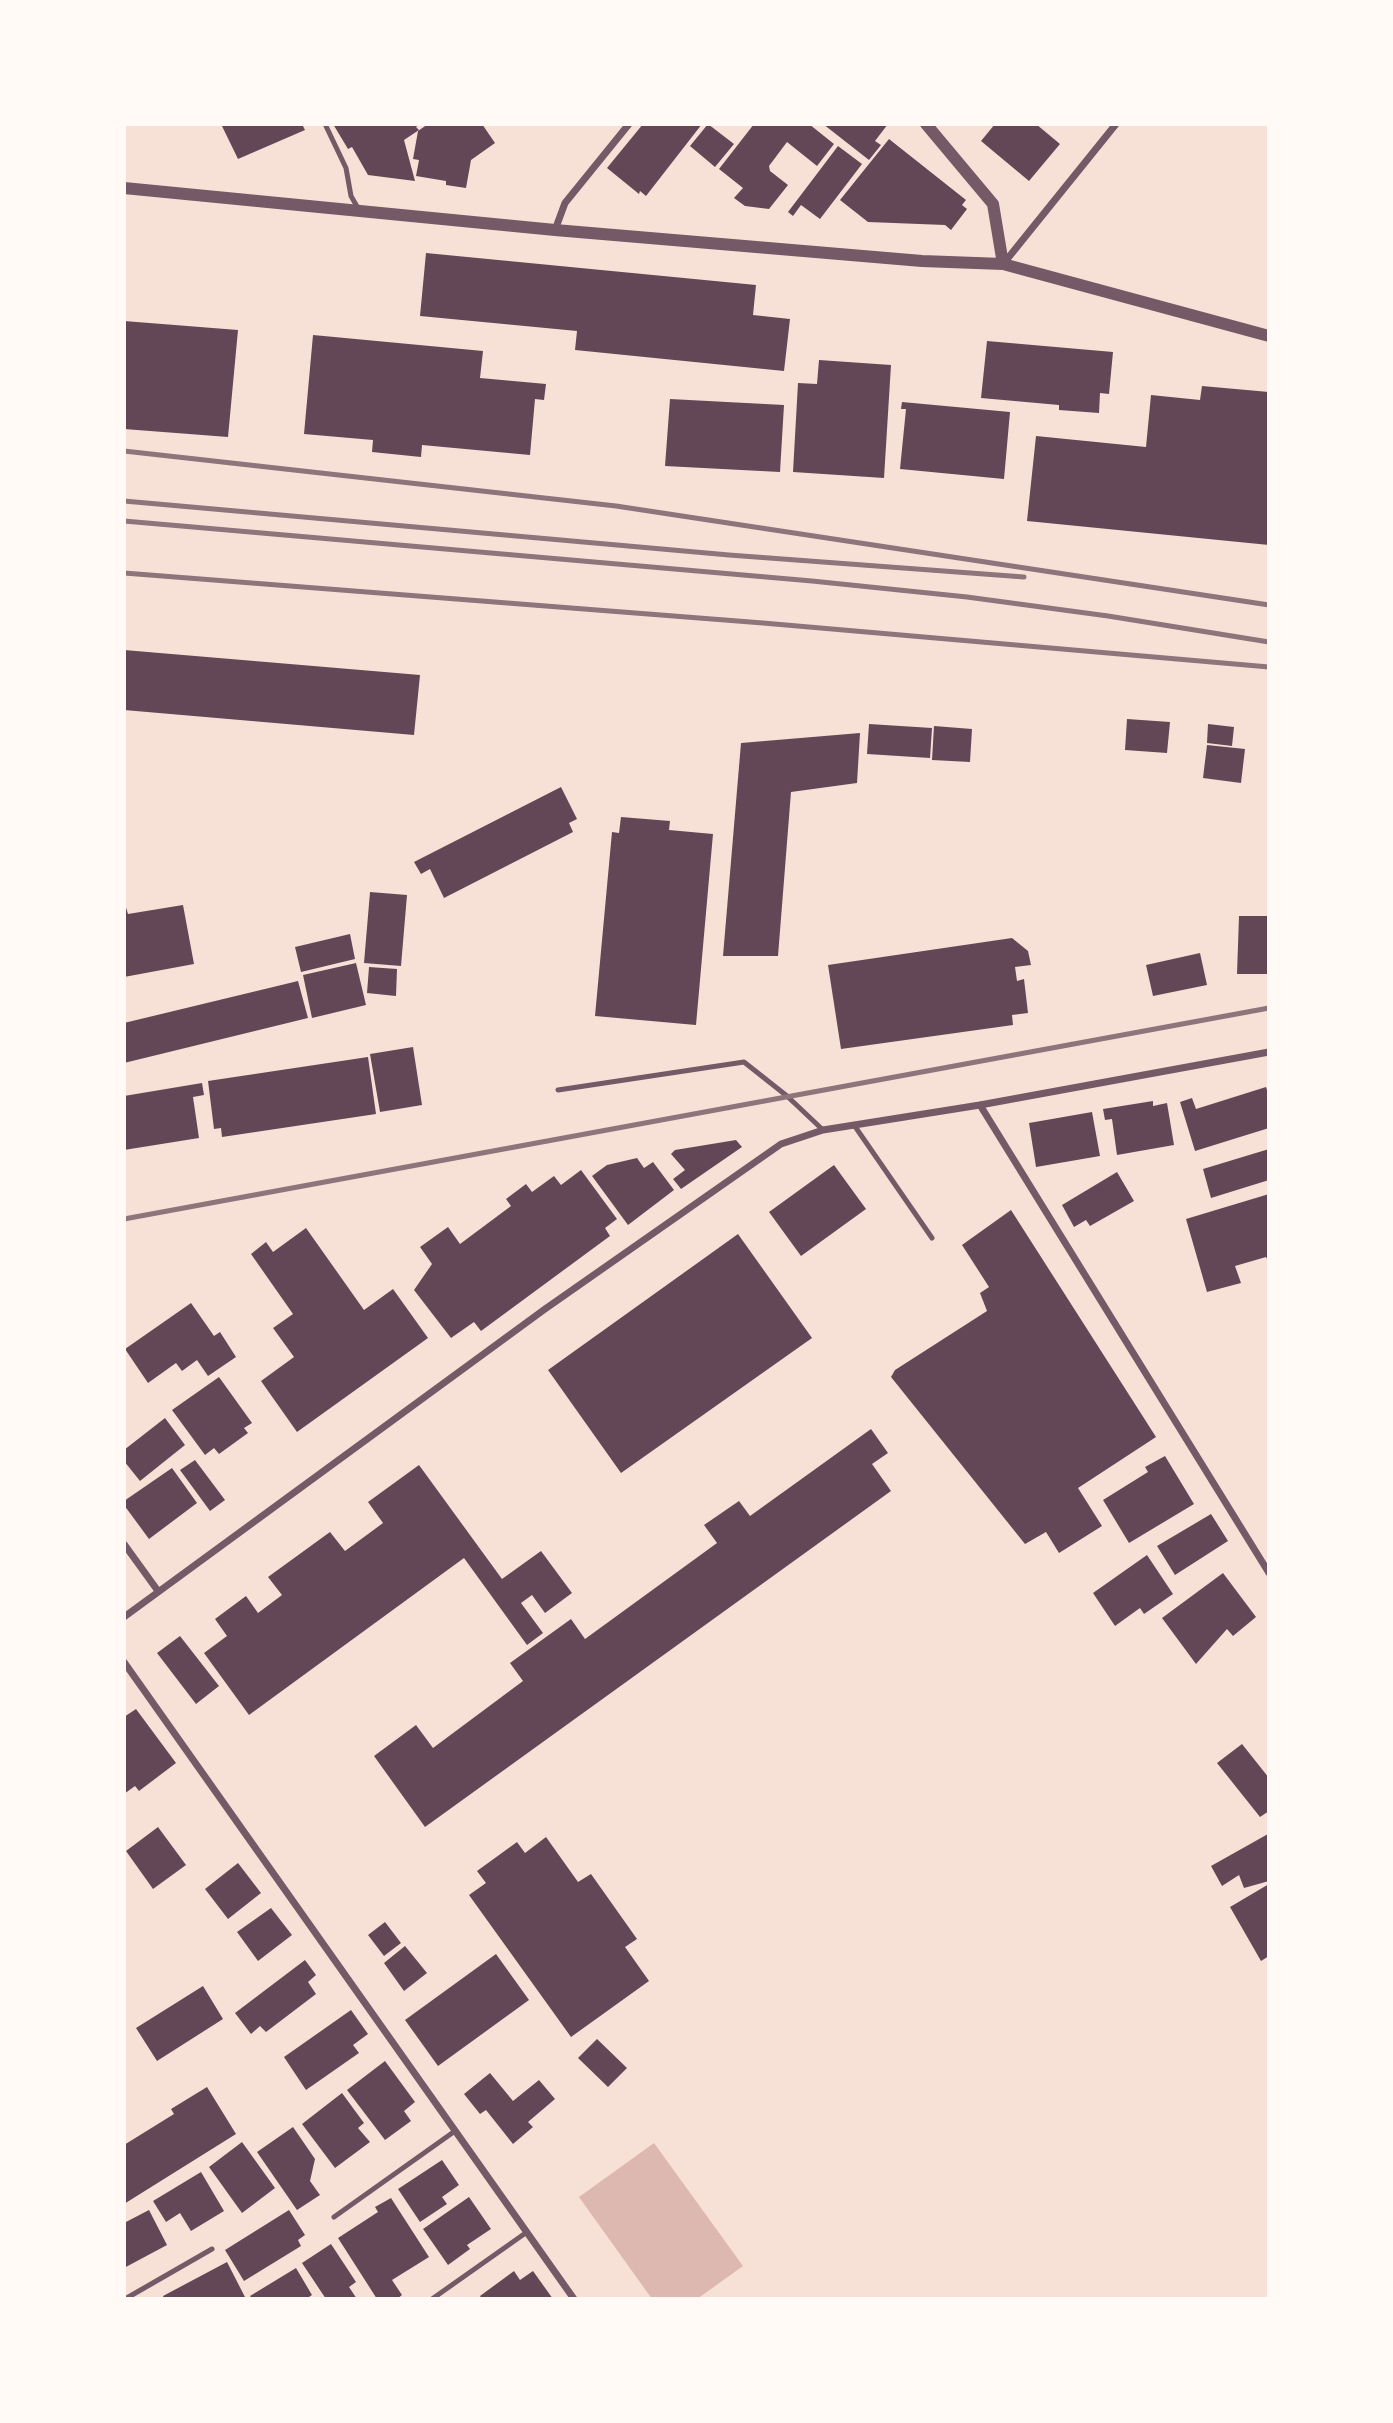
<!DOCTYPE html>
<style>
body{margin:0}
#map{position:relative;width:1393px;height:2423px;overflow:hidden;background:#f7e1d7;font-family:Signika,sans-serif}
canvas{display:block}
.frame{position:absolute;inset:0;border:126px solid #fffaf5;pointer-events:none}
</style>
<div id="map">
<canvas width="1393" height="2423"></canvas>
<div class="frame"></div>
</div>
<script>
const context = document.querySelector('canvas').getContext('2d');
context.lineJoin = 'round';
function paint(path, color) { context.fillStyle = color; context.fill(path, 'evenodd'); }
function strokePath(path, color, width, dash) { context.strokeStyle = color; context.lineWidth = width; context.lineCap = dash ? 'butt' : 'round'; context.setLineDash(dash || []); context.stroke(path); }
paint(new Path2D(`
 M654,2143l89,123 -46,33h-45l-73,-102z`), '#dcb8b0');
paint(new Path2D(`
 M221,124h81l3,6 -67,29z
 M333,124h87l-4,3 3,3 -15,10 11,41 -47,-6 -16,-28 -4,2z
 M428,124h54l13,19 -24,17 -5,28 -20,-3v-4l-30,-5 3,-16 -6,-1 5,-28z
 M643,124h59l-56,72 -6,-5 -1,3 -32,-26z
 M708,124l26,20 -19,23 -25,-21z
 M754,124h55l25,20 -17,22 -30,-24 -18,24 1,5 18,14 -19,24 -24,-3 -11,-8 9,-10 -24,-19z
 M823,124h65l-13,17 6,4 -12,15z
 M995,124h41l24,20 -31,37 -48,-40z
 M889,139l77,61 -4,5 5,4 -16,21 -6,-5 -77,-3 -28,-22z
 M838,146l24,18 -42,55 -19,-14 -8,11 -5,-4z
 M426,253l330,32 -3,30 37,4 -6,52 -209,-21 2,-19 -157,-15z
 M124,321l114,9 -10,107 -104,-8z
 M313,335l170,16 -3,27 66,6 -2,16 -9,-1 -5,56 -108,-10 -1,12 -49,-5 1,-12 -69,-6z
 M987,341l126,11 -4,42 -9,-1 -1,20 -40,-3v-5l-78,-7z
 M819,360l72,5 -7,113 -91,-6 5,-89 19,1z
 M1202,386l67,6v153l-242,-24 9,-85 110,11 5,-52 49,5z
 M670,399l114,6 -4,67 -115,-6z
 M902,402l108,10 -6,67 -104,-10 6,-60h-5z
 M124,650l296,25 -6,60 -290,-25z
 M1127,719l43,3 -3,31 -42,-3z
 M869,724l63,4 -2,30 -63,-4z
 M1208,724l26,3 -2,19 -25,-3z
 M934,726l38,3 -2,33 -38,-2z
 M860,733l-3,50 -66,9 -13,164h-55l18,-213z
 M1207,745l38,4 -4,34 -38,-5z
 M561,787l16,32 -8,4 4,9 -129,66 -14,-29 -9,5 -7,-12z
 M621,817l49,4 -1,9 44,4 -17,191 -101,-9 17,-184 7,1z
 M370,892l37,3 -6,71 -37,-3z
 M124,901l4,13 55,-9 11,59 -70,13z
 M1239,916h30v58h-32z
 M350,934l5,25 -54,13 -6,-25z
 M1012,938l16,13 3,14 -16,2 2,14 7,-2 4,34 -16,2 1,10 -172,24 -13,-84z
 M1200,953l7,32 -54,11 -7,-31z
 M356,963l10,42 -54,13 -9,-43z
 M369,967l28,2 -1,27 -29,-3z
 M298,981l10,37 -184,45v-40z
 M413,1047l9,58 -42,7 -10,-58z
 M368,1057l8,57 -154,23 -1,-9 -7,1 -6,-48z
 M202,1083l2,12 -11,2 6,41 -75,12v-54z
 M1266,1087l3,8v33l-74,23 -15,-49 12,-4 4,11z
 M1153,1101v5l14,-3 7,42 -57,10 -5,-36 -7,1 -2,-11z
 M1092,1112l8,44 -64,11 -7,-44z
 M736,1140l6,7 -61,42 -8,-10 12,-9 -14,-16 4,-4z
 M1269,1149v31l-58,18 -8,-29z
 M637,1158l7,10 9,-6 21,28 -46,35 -36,-49 15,-11z
 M834,1165l32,44 -65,47 -32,-44z
 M581,1170l36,49 -12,9 5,8 -129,95 -7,-9 -23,16 -37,-48 18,-26 -12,-17 28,-20 12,17 51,-38 -5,-7 20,-15 6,8 22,-16 7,9z
 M1117,1172l17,29 -44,25 -4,-6 -12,7 -12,-22z
 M1269,1194v69l-3,-6 -31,9 6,17 -34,9 -21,-73z
 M1011,1210l145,227 -78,51 24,38 -43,27 -13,-21 -21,12 -134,-167 4,-7 92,-59 -7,-18 9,-6 -27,-42z
 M306,1228l58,82 29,-21 35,49 -131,94 -36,-51 33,-24 -21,-29 20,-14 -42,-60 15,-12 7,10z
 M738,1234l74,104 -191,135 -73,-103z
 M191,1303l23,33 6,-4 16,25 -28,19 -11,-16 -15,11 -6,-8 -28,20 -23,-34z
 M219,1377l33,46 -8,5 4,5 -29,21 -5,-6 -9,7 -33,-45z
 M165,1418l20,27 -45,36 -16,-20v-11z
 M871,1429l17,24 -16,11 19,27 -466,336 -51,-71 42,-31 17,23 90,-67 -13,-18 61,-44 14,20 132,-96 -13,-18 35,-24 11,15z
 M1165,1456l29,48 -65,39 -26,-43 45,-28 -3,-5z
 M195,1460l30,40 -15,11 -30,-41z
 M419,1465l83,114 39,-28 31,42 -27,20 -13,-18 -11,8 22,30 -16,12 -63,-87 -215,157 -45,-62 23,-17 -12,-17 31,-23 12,17 24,-18 -14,-18 62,-45 15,19 38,-28 -15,-21z
 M172,1468l25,35 -48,36 -25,-34v-4z
 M1211,1514l17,27 -53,34 -18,-29z
 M1147,1555l26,39 -29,20 -4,-6 -25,18 -22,-33z
 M1223,1573l33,44 -23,19 -6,-7 -31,35 -34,-46z
 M180,1636l39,50 -23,18 -39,-51z
 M136,1709l40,54 -37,28 -4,-5 -11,8v-77z
 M1242,1744l27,34v33l-9,6 -43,-54z
 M158,1827l28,38 -33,24 -27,-38z
 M1268,1834l1,47 -25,7 -5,-13 -17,11 -11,-20z
 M546,1837l32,45 13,-8 46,65 -12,8 24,34 -78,56 -102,-142 17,-12 -9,-12 40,-29 8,11z
 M238,1863l23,30 -33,26 -23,-30z
 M1269,1884v72l-8,5 -31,-54z
 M271,1908l21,27 -34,26 -21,-29z
 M385,1922l16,21 -17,13 -16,-21z
 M405,1946l22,27 -23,18 -20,-28z
 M496,1954l33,46 -91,66 -33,-46z
 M305,1960l11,15 -8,7 8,12 -50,38 -6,-6 -9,8 -16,-21z
 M203,1986l20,33 -66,42 -21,-33z
 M351,2010l17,24 -15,11 6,8 -53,37 -22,-33z
 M597,2039l30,29 -19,19 -30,-29z
 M385,2061l30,41 -11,9 7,10 -26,19 -38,-50z
 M490,2073l23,28 26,-21 16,19 -27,23 5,5 -20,17 -27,-34 -6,4 -16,-20z
 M207,2087l29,47 -112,70v-59l50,-31 -3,-5z
 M342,2093l22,30 -6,5 12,14 -35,26 -33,-44z
 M293,2127l22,32 -5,22 10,14 -23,15 -40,-58z
 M242,2142l33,46 -33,25 -33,-46z
 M442,2160l17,25 -17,12 5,7 -27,18 -22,-33z
 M201,2172l23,39 -33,20 -11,-18 -14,9 -13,-21z
 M469,2197l22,32 -24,16 3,4 -22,16 -25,-36z
 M391,2198l38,59 -37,23 10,15 -5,4h-20l-39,-61 40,-26 -3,-5z
 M149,2210l18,35 -43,23v-45z
 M289,2210l16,25 -7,5 3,6 -57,35 -19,-31z
 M331,2244l25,38 -7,5 8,12h-31l-24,-36z
 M227,2262l19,37h-82l-1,-3z
 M296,2268l16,27 -6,4h-54l-2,-3z
 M514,2271l6,9 13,-9 20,28h-71l-2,-3z`), '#644757');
strokePath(new Path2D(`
 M325,124l21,44 5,28 8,14
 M558,1090l186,-28 43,34 36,34
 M854,1125l78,113
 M334,2217l121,-86
 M125,2299l87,-50
 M432,2299l95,-67`), '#755966', 5);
strokePath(new Path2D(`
 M555,230l10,-27 64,-79
 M1004,263l112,-139
 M980,1105l289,468
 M124,1544l34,47
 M124,1617l421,-308 236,-165 42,-14 157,-25 289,-53
 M124,1662l450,637`), '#755966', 7);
strokePath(new Path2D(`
 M926,124l67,80 10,60
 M124,188l431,42 367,31 81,3 266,72`), '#755966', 12);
strokePath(new Path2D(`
 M124,451l492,55 653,99
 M124,501l605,54 295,22
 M124,521l688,60 155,16 141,19 161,26
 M124,573l639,50 506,44
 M124,1219l1145,-211`), '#8f747c', 5);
</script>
